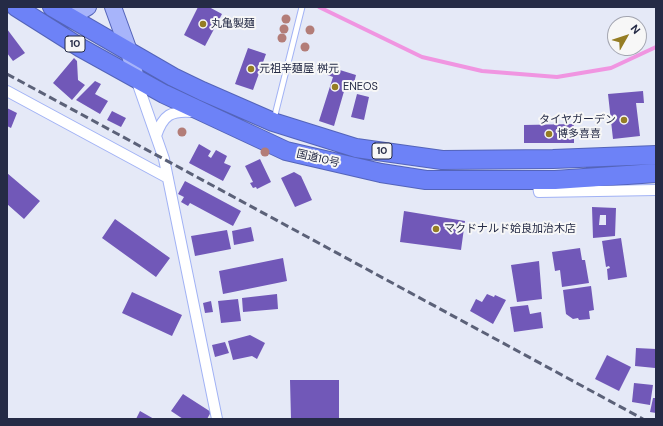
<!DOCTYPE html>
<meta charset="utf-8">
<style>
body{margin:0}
#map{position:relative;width:663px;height:426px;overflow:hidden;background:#e5e9f7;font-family:"DM Sans",sans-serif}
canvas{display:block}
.frame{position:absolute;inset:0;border:8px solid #252b46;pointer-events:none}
.north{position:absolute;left:607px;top:16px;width:40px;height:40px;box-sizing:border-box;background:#f7f7f7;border:1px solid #a3a5b0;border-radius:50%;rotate:51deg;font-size:11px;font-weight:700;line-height:16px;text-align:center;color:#252b46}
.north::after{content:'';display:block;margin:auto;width:14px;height:18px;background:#957d24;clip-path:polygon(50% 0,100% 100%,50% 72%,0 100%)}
</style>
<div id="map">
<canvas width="663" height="426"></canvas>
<div class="frame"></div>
<div class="north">N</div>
</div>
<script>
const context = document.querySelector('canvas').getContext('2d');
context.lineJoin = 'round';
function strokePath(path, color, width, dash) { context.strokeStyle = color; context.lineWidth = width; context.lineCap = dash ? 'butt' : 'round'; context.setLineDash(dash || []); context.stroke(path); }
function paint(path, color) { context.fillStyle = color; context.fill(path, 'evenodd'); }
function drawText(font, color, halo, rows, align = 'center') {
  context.font = font + ' "DM Sans","Noto Sans JP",sans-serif'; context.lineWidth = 4; context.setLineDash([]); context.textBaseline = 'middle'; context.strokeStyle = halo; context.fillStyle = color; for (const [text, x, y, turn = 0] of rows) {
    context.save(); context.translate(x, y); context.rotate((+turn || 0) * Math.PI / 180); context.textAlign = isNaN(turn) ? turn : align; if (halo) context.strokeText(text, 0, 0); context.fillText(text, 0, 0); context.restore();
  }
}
strokePath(new Path2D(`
 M319,7l103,50 60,14 75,6 54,-9 45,-21`), '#f095e1', 4);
paint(new Path2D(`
 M198,7h11l13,7 -17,32 -21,-11z
 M7,29l18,24 -12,8 -6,-8z
 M248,48l18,6 -13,36 -18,-6z
 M74,58l3,3 1,19 7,5 -13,15 -19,-17z
 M327,66l29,9 -2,8 -7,-2 -13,45 -15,-5 14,-44 -8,-3z
 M95,81l6,3 -6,10 13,7 -8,13 -24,-14z
 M643,91l1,12h-8l4,33 -27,3 -5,-45z
 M357,94l12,3 -5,23 -13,-3z
 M7,108l10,5 -6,15 -4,-2z
 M112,111l14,7 -5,9 -14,-7z
 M574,124v19h-50v-18z
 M199,144l12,7 -3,5 3,2 5,-8 11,6 -3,7 7,3 -8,15 -34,-18z
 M260,159l11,23 -14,7 -1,-2 -3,1 -3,-5 3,-1 -8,-16z
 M294,172l7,4 11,24 -17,7 -14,-29z
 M7,173l33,28 -16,18 -17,-15z
 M185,181l56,30 -8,15 -43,-23 -2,3 -7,-4 3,-5 -6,-3z
 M592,207l24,1 -1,28 -22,2zM600,215h6v10h-7z
 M404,211l61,10 -4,29 -61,-8z
 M115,219l55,39 -14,19 -54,-39z
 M251,227l3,14 -20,4 -2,-14z
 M227,230l4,19 -36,7 -4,-20z
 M621,238l6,39 -19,3 -1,-11 3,-1 -1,-2 -3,1 -4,-26z
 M580,248l2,12h3l4,23 -27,4 -2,-17 -5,1 -3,-19z
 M283,258l4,23 -64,13 -4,-23z
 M539,261l3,38 -25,3 -6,-37z
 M591,286l3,24 -5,1 1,8 -11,1 -1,-2 -5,1 -7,-5 -3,-24z
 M132,292l50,23 -10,21 -50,-23z
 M277,294l1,15 -35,3 -1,-14z
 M487,294l7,3 1,-2 11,5 -13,24 -23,-13 6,-12 6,3z
 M238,299l3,22 -20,2 -3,-22z
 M211,301l2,11 -8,1 -2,-10z
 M528,305l2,9 11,-2 2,16 -29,4 -4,-25z
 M250,335l15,8 -8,16 -5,-3 -19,4 -5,-19z
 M225,342l4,11 -14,4 -3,-12z
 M636,348l20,1 -1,19 -20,-2z
 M607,355l24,12 -12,24 -24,-12z
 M290,380h49v39h-48z
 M634,383l19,2 -3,20 -18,-3z
 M183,394l28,18 -4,7h-24l-12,-8z
 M653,398h3v15l-6,-1z
 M140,411l14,8h-18z`), '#7158b8');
const lane = new Path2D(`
 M274,119l28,-112`);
const street = new Path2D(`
 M136,79l28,80 53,260
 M7,91l161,87
 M156,136c7,-21 15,-26 37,-24
 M537,180l2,12 117,-2`);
const primary = new Path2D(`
 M113,7l16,44 7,28
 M60,12l18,1 10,-6`);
const highway = new Path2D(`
 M16,7l65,41 83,46 122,57 95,22 45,7h129l101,-7
 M52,7l121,70 29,14 71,31 83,26 86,12 111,-1 103,-4`);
strokePath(lane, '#a1b2f5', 7);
strokePath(street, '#a1b2f5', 12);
strokePath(primary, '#5464b9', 18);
strokePath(highway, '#5464b9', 20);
strokePath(lane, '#fff', 5);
strokePath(street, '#fff', 10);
strokePath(primary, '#a7b4fa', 16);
strokePath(highway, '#6d82f7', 18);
strokePath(new Path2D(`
 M7,74l636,345`), '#5b6178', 3, [8, 4]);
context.fillStyle = '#b37d78';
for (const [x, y] of [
 [286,19],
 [284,29],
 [310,30],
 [282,38],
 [305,47],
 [275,68],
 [182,132],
 [265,152]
]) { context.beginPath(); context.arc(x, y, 4.5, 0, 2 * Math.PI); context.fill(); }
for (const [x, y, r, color] of [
 [203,24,4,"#957d24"],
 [251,69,4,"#957d24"],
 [335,87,4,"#957d24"],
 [624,120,4,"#957d24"],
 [549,134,4,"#957d24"],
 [436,229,4,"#957d24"]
]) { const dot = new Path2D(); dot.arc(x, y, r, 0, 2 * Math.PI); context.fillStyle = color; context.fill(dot); strokePath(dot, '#f7f7f7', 1.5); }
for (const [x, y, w] of [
 [75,44,20],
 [382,151,20]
]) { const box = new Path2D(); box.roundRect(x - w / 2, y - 8, w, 16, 3); context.fillStyle = '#f7f7f7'; context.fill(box); strokePath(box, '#252b46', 1); }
drawText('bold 10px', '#252b46', null, [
 ["10",75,44],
 ["10",382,151]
]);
drawText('11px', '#252b46', '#f7f7f7', [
 ["丸亀製麺",211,24],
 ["元祖辛麺屋 桝元",259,69],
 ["ENEOS",343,87],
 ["タイヤガーデン",616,120,"right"],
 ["博多喜喜",557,134],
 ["マクドナルド姶良加治木店",444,229]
], 'left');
drawText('11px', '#252b46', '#f7f7f7', [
 ["国道10号",318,159,13]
]);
</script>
